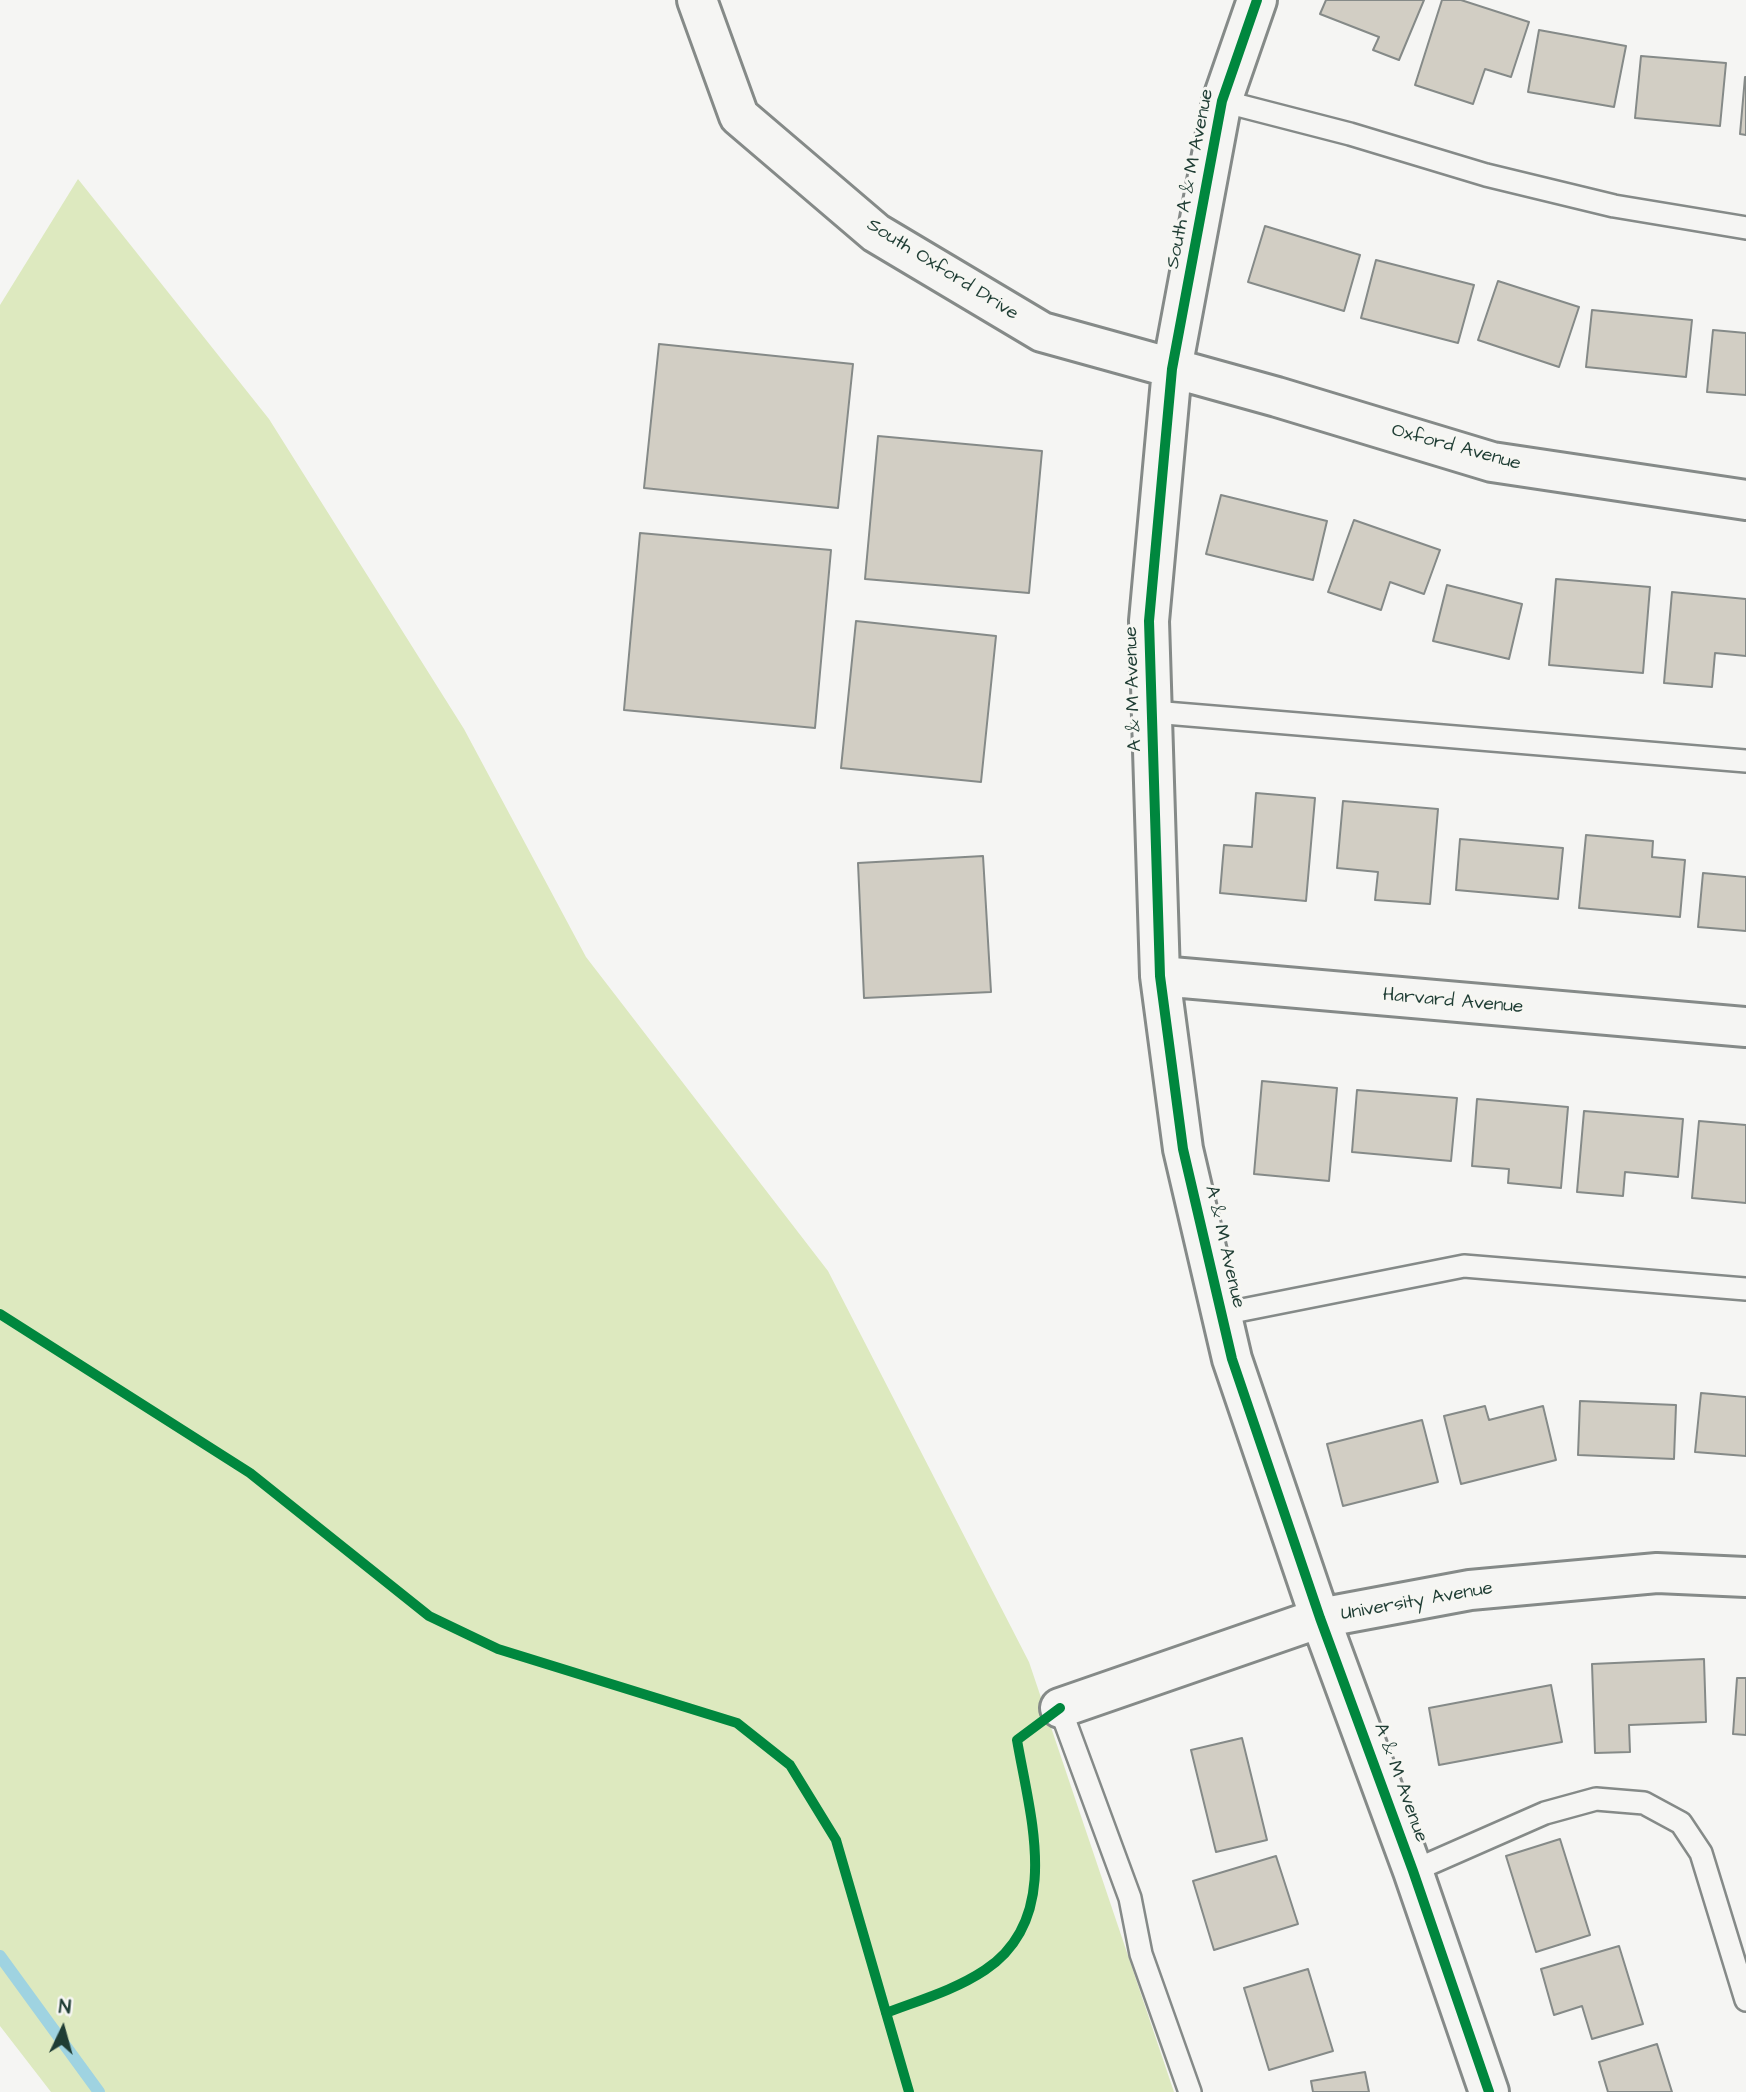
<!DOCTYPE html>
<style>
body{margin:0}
#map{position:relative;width:1746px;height:2092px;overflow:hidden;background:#f5f5f3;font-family:"Architects Daughter",sans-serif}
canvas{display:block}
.north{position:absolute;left:28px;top:1994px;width:70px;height:70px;-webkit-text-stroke:5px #f6f6f2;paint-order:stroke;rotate:5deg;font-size:19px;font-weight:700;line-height:28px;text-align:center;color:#1f3d34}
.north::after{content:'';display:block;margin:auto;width:24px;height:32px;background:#1f3d34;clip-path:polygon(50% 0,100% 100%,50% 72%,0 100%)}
</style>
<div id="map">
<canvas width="1746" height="2092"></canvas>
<div class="north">N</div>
</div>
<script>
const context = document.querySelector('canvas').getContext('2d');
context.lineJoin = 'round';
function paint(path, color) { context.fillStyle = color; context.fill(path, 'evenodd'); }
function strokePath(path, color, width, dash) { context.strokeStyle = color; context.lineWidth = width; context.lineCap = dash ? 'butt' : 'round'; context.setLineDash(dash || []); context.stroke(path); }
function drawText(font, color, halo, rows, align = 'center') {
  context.font = font + ' "Architects Daughter",sans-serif'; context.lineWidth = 6; context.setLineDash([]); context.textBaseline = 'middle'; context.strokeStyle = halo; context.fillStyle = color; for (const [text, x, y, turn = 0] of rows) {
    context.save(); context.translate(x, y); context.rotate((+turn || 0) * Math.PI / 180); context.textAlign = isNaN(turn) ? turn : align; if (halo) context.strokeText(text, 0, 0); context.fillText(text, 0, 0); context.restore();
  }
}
paint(new Path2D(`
 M78,179l191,240 195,310 122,228 242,314 201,391 145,430h-1123l-51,-66v-1721z`), '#dde9bf');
strokePath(new Path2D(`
 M0,1956l99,136`), '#9fd3e1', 12);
const building = new Path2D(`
 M1326,0h98l-25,60 -26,-10 6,-13 -59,-23z
 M1442,0h19l68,22 -18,55 -26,-8 -12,35 -58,-19z
 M1539,30l87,16 -12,61 -86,-15z
 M1641,56l85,7 -6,63 -85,-8z
 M1745,77h1v58l-6,-1z
 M1265,226l95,29 -16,56 -96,-29z
 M1376,260l98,25 -16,58 -97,-25z
 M1498,281l81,26 -20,60 -81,-27z
 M1592,310l100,10 -6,57 -100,-10z
 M1713,330l33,3v62l-39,-3z
 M659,344l194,20 -15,144 -194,-20z
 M878,436l164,15 -13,142 -164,-14z
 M1221,495l106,26 -14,59 -107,-26z
 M1354,520l86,30 -16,44 -34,-12 -9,28 -53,-18z
 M640,533l191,17 -16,178 -191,-18z
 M1556,579l94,8 -7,86 -94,-8z
 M1447,585l75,19 -13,55 -76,-18z
 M1672,592l74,7v57l-31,-3 -3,34 -48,-4z
 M856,621l140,15 -15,146 -140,-14z
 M1256,793l59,5 -9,103 -86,-8 4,-48 28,2z
 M1343,801l95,8 -8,95 -55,-4 3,-28 -41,-4z
 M1586,835l67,6 -1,16 33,3 -5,57 -101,-9z
 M1460,839l103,9 -5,51 -102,-9z
 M983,856l8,136 -127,6 -6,-135z
 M1703,873l43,4v54l-48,-4z
 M1262,1081l75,7 -8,93 -75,-7z
 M1357,1090l100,8 -6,63 -99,-9z
 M1477,1099l91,8 -7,81 -53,-5 1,-14 -37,-3z
 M1584,1111l99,8 -5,58 -53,-5 -2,24 -46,-4z
 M1699,1121l47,4v78l-54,-5z
 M1701,1393l45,4v59l-51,-4z
 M1580,1401l96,4 -2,54 -96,-4z
 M1485,1406l4,14 54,-14 13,54 -95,24 -17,-68z
 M1422,1420l16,62 -95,24 -16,-62z
 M1704,1659l2,63 -77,3 1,27 -35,1 -3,-89z
 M1737,1678h9v57l-13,-1z
 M1551,1685l11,57 -123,23 -10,-57z
 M1242,1738l25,102 -51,12 -25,-102z
 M1560,1839l30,96 -54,17 -30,-96z
 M1276,1856l22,68 -84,26 -21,-69z
 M1619,1946l24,78 -51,15 -10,-33 -28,9 -13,-46z
 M1308,1969l25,82 -64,19 -25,-82z
 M1657,2044l15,48h-64l-9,-30z
 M1365,2072l4,20h-56l-2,-11z`);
paint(building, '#d2cec4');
strokePath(building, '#858a88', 2);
const lane = new Path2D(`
 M1222,101l128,33 136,41 128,31 132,22
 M1153,712l593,49
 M1222,1314l242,-48 282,23
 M1060,1708l70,190 11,56 49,138
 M1413,1871l132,-58 51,-14 48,4 37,20 20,30 45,147`);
const street = new Path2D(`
 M697,0l42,116 137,117 166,99 235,65 215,65 254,38
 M1257,0l-35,101 -50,268 -23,252 11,355 23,173 49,210 88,259 93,253 76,221
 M1160,976l586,51
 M1060,1708l260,-90 150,-28 187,-17 89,4`);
strokePath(lane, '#858a88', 26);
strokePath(street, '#858a88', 44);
strokePath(lane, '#f5f5f3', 21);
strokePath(street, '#f5f5f3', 38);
strokePath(new Path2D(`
 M1257,0l-35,101 -50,268 -23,252 11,355 23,173 49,210 88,259 93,253 76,221
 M0,1314l250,159 179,143 69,33 239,74 53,42 46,75 73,252
 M886,2013c34,-13 69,-23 99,-43 78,-52 45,-154 32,-230l43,-32`), '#00873e', 10);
drawText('19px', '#1f3d34', '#f6f6f2', [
 ["South A & M Avenue",1191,179,-79],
 ["South Oxford Drive",942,270,32],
 ["Oxford Avenue",1456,448,15],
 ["A & M Avenue",1134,689,-92],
 ["Harvard Avenue",1453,1002,5],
 ["A & M Avenue",1224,1247,77],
 ["University Avenue",1417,1602,-10],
 ["A & M Avenue",1400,1783,70]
]);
</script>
